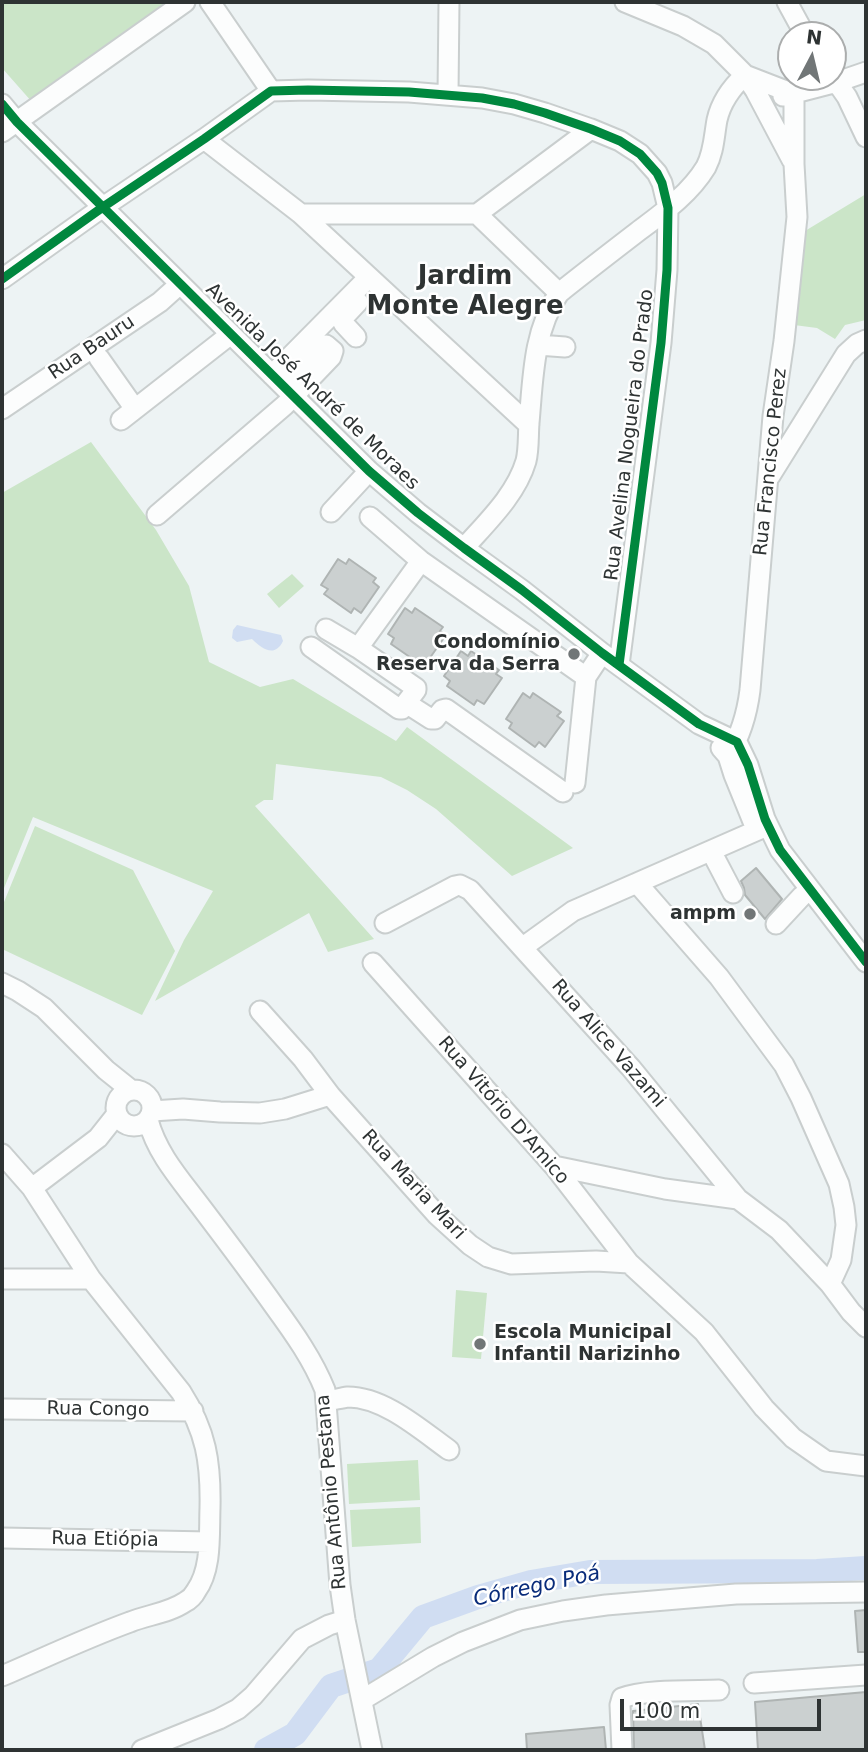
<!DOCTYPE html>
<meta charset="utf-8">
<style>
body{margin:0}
#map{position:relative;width:868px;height:1752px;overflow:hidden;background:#edf3f4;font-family:"DejaVu Sans",sans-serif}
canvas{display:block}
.frame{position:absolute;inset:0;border:4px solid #2e3333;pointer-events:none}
.north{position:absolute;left:777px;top:21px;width:70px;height:70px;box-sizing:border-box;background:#fff;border:2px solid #abadad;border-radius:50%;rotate:7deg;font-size:19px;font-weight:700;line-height:28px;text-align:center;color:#2e3333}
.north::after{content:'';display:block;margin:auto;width:24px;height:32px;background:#717677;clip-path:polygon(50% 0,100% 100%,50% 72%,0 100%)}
.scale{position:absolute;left:620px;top:1699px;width:201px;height:32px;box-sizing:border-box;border:4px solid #2e3333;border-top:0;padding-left:9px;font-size:21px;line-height:24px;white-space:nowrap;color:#2e3333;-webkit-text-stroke:5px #fff;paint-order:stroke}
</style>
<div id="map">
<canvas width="868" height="1752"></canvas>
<div class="frame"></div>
<div class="north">N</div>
<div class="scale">100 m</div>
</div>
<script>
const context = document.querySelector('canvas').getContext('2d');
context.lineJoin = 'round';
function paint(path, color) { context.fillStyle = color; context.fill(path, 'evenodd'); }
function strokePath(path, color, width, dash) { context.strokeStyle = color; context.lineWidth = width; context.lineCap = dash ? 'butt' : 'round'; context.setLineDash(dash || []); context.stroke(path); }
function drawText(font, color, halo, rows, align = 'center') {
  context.font = font + ' "DejaVu Sans",sans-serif'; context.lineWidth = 5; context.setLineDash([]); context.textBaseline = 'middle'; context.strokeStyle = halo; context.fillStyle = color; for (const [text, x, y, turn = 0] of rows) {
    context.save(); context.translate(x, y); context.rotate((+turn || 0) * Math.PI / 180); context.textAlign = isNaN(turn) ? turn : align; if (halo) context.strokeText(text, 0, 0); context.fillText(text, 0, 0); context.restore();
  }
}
paint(new Path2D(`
 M2,2h174l-144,100 -30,-34z
 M866,194v126l-21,5 -10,14 -18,-11 -23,-3 11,-94z
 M91,442l65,88 33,56 20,76 51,25 33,-8 103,62 11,-14 166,121 -61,28 -76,-67 -29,-19 -26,-13 -105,-13 -3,36h-9l-9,6 119,133 -46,13 -19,-39 -154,88 29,-61 29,-49 -180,-74 -31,76v-400z
 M292,574l12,12 -25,22 -12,-14z
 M35,826l98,44 42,81 -33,64 -140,-66v-42z
 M456,1290l31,3 -6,66 -29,-2z
 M418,1460l2,40 -71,4 -2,-40z
 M420,1507l1,36 -69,4 -2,-37z`), '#cbe5c8');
paint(new Path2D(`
 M237,625l44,10 2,6c-8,17 -21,8 -31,-2l-15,3 -5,-4 1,-8z`), '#d0ddf2');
strokePath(new Path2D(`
 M266,1750l29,-16 36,-48 48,-16 44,-53 55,-20 53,-15 59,-10 227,-1 49,-3`), '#d0ddf2', 24);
const building = new Path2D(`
 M338,559l8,5 3,-5 27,19 -3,4 6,5 -18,26 -7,-5 -3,5 -27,-19 4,-5 -7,-4z
 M405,608l7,5 3,-5 28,19 -3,4 6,4 -19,27 -6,-5 -4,5 -26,-18 3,-6 -6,-4z
 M461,651l7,5 3,-5 28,19 -3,4 6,4 -18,26 -7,-4 -3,5 -27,-19 3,-5 -6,-5z
 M523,693l7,5 3,-5 28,19 -4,4 7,5 -19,26 -6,-5 -4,5 -26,-19 3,-5 -6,-4z
 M756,868l26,31 -17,20 -20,-24 -1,-7 -3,-7z
 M866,1610v42h-8l-3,-41z
 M866,1692v58h-108l-3,-48z
 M698,1704l7,46h-71l-1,-39z
 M604,1727l2,23h-79l-1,-16z`);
paint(building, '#cbd0d0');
strokePath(building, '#afb4b3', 2);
const minor = new Path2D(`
 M210,2l61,89
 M625,2l58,24 31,18 31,31 49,19
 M787,2l18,33
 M745,75l10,15 37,70
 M833,77l14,20 19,40
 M448,94l1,-92
 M783,96l54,-14 29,-10
 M2,104l15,18 352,349 49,42 46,35 58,42 80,63 97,71 38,18 11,23 17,54 15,31 86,112
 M2,132l183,-130
 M204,139l97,75 228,211
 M301,214h176l114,-85
 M477,214l82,79
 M2,279l101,-72 101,-68 67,-48 37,-1 101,2 73,6 32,6 31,9 46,16 29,12 20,13 17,19 5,10 6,25 -1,62 -6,73 -42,322
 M356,337l-13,-14v-5l15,-16
 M538,345l27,2
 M99,358l36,51
 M272,375l97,-98
 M2,409l158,-107 20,-18
 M121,420l110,-86
 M770,476l76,-122 11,-10 9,-4
 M331,512l38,-41
 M157,515l128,-110 46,-48 2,-6 -7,-6 -5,1 -37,40
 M370,517l51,44 165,116
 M464,548c23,-26 52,-53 62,-87 3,-12 2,-26 3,-38 4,-44 4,-92 30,-130 25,-20 51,-40 77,-60 25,-19 53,-38 70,-66 8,-15 8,-31 11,-47 4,-18 15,-33 28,-45
 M421,561l-63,87 58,40v2l-10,13 25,16h4l7,-9 4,-1 117,83
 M326,629l32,19
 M311,647l88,62h3l4,-6
 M721,748l7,8 6,19 22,54
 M728,756c13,-21 19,-42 22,-66l23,-274 11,-75 13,-124 -3,-53v-70
 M575,783l11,-106 16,-24
 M711,851l22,42
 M637,883l82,94 65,88 17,33 38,86 5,23 2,18 -5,35 -11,24
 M385,923l70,-37 5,-1 10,5 161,178 107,131
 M776,924l26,-28
 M523,947l50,-36 194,-85
 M373,963l181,203 75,97
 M2,983l16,8 26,17 62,62 25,20
 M260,1011l43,48 27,36 107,120 33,30 18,12 23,7 85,-3 33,2 75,69 60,76 29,30 33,23 40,5
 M116 1108a18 18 0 1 1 36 0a18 18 0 1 1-36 0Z
 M152,1111l31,-2 37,3 40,1 25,-4 45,-14
 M148,1120c9,34 32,59 53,87 25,33 50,66 74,100 19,26 38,53 50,83l15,195 5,35 27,130
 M2,1154l30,34 59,91 90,113c25,39 30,70 29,116 -1,27 2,61 -14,83 -2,4 -7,9 -11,11 -16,11 -38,13 -55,20 -44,16 -86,36 -128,54
 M554,1166l111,23 73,10 41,31 51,54 21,28 15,15
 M32,1188l66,-50 19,-24
 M2,1279h89
 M326,1401c7,-1 15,-3 22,-4 36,0 73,33 101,53
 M2,1409l191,2
 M2,1538l207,4
 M754,1683l112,-8
 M362,1700l71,-43 30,-15 57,-22 43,-9 43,-6 130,-11 130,-2
 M142,1750l77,-31 19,-10 15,-13 49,-57 27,-14 16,-5
 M622,1750l-2,-45 2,-7c22,-9 72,-7 97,-8`);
strokePath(minor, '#c9cece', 23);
strokePath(minor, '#fcfdfd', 19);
strokePath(new Path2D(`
 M2,104l15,18 352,349 49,42 46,35 58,42 80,63 97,71 38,18 11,23 17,54 15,31 86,112
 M2,279l101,-72 101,-68 67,-48 37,-1 101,2 73,6 32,6 31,9 46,16 29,12 20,13 17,19 5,10 6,25 -1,62 -6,73 -42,322`), '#00873e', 9);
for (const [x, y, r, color] of [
 [574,654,7,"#717677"],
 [750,914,7,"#717677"],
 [480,1344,7,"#717677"]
]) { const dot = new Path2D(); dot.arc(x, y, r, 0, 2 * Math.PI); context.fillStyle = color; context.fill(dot); strokePath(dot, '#fff', 2.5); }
drawText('19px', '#2e3333', '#fff', [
 ["Rua Bauru",92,348,-34],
 ["Avenida José André de Moraes",312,387,44],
 ["Rua Avelina Nogueira do Prado",630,435,-83],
 ["Rua Francisco Perez",771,462,-84],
 ["Rua Alice Vazami",608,1044,49],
 ["Rua Vitório D'Amico",503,1111,49],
 ["Rua Maria Mari",413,1185,47],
 ["Rua Congo",98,1410,1],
 ["Rua Antônio Pestana",332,1492,-95],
 ["Rua Etiópia",105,1540,1]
]);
drawText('bold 19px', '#2e3333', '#fff', [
 ["Condomínio",560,643],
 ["Reserva da Serra",560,665],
 ["ampm",736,914],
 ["Escola Municipal",494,1333,"left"],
 ["Infantil Narizinho",494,1355,"left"]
], 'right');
drawText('italic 21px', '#082b7a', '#fff', [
 ["Córrego Poá",537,1587,-12]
]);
drawText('bold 26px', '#2e3333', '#fff', [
 ["Jardim",465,277],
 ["Monte Alegre",465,307]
]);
</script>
